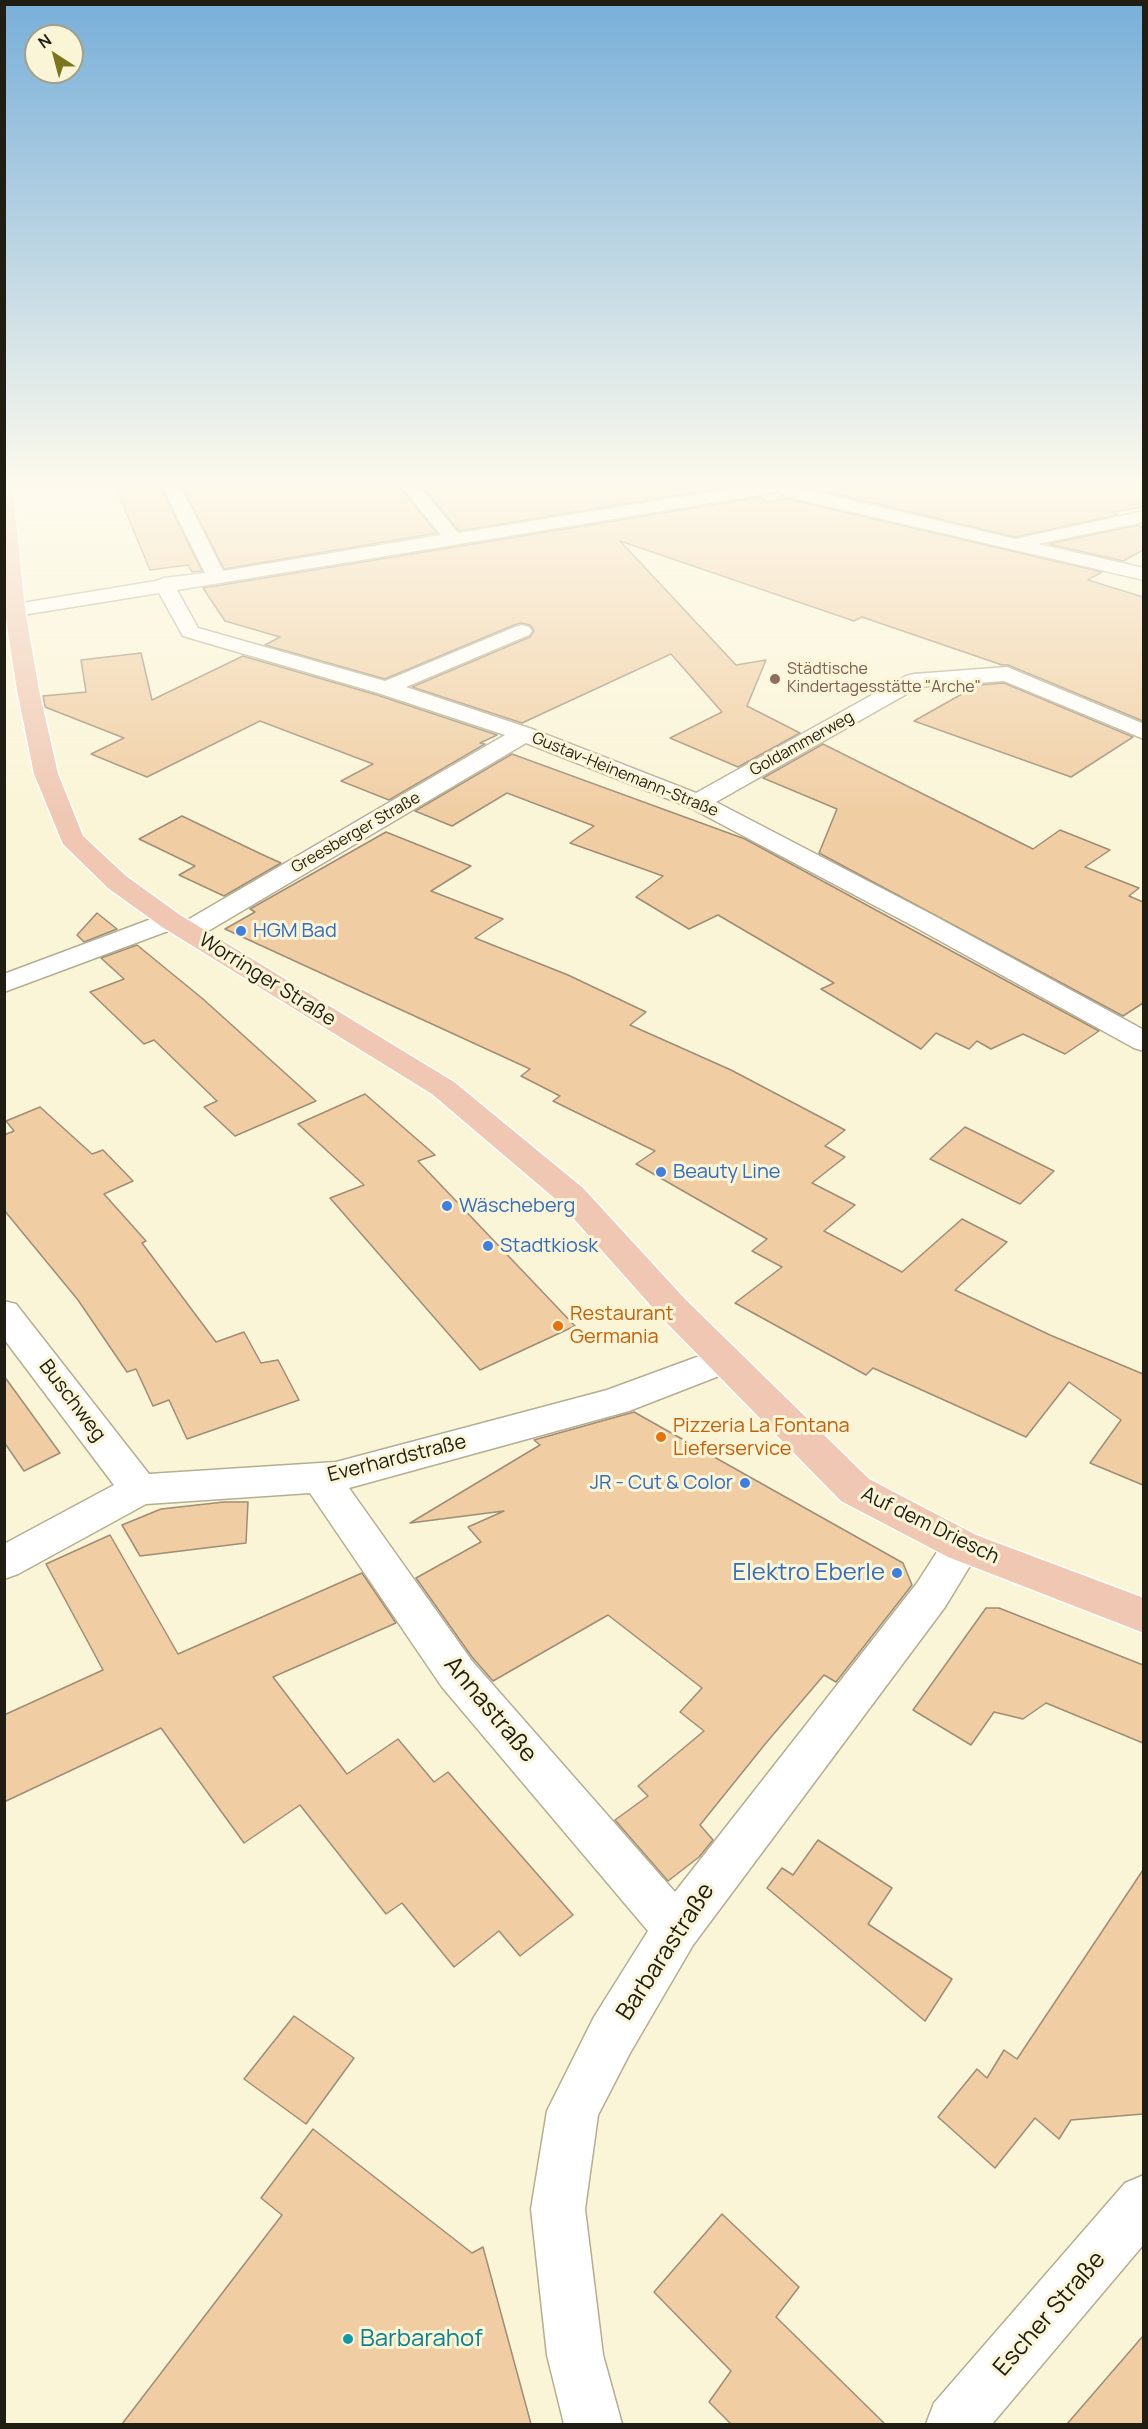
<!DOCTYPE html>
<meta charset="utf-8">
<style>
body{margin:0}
#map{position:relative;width:1148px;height:2429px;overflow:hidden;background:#faf5d7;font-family:Manrope,sans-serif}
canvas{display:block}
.frame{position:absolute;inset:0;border:6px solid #201e13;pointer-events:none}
.north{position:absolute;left:24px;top:24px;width:60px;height:60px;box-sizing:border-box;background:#faf5d7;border:2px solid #a39f89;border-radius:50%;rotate:324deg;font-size:16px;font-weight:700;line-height:24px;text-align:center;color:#201e13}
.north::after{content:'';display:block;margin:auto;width:21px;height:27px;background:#7b761b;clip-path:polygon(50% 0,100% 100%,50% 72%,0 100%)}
</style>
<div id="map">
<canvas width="1148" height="2429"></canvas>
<div class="frame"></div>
<div class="north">N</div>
</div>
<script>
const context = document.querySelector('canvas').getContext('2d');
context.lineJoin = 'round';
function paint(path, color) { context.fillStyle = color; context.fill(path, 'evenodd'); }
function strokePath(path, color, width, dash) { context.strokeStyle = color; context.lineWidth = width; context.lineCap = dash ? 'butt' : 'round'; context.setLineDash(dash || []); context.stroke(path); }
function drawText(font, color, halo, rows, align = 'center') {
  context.font = font + ' Manrope,sans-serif'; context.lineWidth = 6; context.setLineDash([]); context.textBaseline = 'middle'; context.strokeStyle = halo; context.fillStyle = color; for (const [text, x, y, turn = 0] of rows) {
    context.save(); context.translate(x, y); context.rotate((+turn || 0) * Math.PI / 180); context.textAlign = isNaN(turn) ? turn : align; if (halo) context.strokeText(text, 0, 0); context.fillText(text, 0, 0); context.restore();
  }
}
const building = new Path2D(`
 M113,481h282l42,52 -213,36 -41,-82 -5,-5h-12l-5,7 41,82 -10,1 -4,-7 -38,5z
 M418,481h324l4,3 -287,47z
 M899,481h244v26l-31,5 5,3 -102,22 -187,-45z
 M761,497l5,5 22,-3 314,73 -14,8 55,17v124l-135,-56h-6l-140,-48 -8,4 -234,-80 116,124 30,-5 -19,46 53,27 -62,34 -68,-29 52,-26 -51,-58 -149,69 -110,-36 118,-50 4,-6 -4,-6 -9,-2 -7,2 -129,54 -120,-34 15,-8 -55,-16 -22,-33z
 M1138,525l5,3v22l-20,11 -74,-17z
 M141,653l11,47 91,-44 134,39 120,40 -17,8 5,1 -96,56 -48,-19 32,-17 -113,-43 -113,56 -56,-23 33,-16 -79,-31 -2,-11 43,-4 -5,-32z
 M1004,683l129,54 -62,40 -157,-56 64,-36z
 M823,744l210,105 27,-19 50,20 -25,17 54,21 -10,8 14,6v101l-20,13 -304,-163 18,-44 -74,-31z
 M512,754l233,85 354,192 -34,23 -42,-20 -32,15 -14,-8 -8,8 -33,-16 -15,16 -100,-60 13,-6 -116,-68 -29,14 -53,-32 27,-21 -93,-33 24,-17 -87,-33 -55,33 -37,-15z
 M182,816l79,38 20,9 -57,33 -45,-21 16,-9 -56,-27z
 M386,832l85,34 -40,25 72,28 -28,19 93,37 78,37 -16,13 101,45 114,60 -20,16 20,11 -33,26 43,22 -31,26 78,41 60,-53 45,23 -52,48 95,45 93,39v111l-53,-22 31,-43 -52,-38 -43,55 -153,-69 -7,7 -131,-72 47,-36 -30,-16 15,-12 -131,-75 19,-13 -102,-50 7,-5 -39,-20 9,-7 -305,-140 30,-17 -5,-3z
 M97,913l20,16 -33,13 -7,-7z
 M137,945l66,54 113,102 -81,35 -31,-29 13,-6 -63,-61 -10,4 -54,-52 34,-13 -23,-21z
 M365,1094l70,61 -17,6 157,165 -95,44 -150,-172 34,-13 -66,-61z
 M40,1107l52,47 11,-4 30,31 -29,13 42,47 -4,2 74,99 28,-10 17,31 17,-3 21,40 -112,39 -18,-39 -16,6 -17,-37 -9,3 -49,-72 -74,-90v-75l10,-4 -8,-10z
 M965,1127l89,44 -34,33 -90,-45z
 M4,1376l56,77 -36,18 -20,-29z
 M634,1412l269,151 9,22 -76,97 -12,-7 -58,68 -66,82 13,15 -14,17 -31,24 -53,-61 33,-24 -10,-10 66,-55 -24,-19 22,-24 -94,-73 -115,66 -21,-24 -56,-79 65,-36 -13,-15 36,-16 -94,12 130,-78 -6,-5z
 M224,1502h24l-2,41 -106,13 -18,-31 39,-16z
 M110,1535l68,119 184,-81 34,50 -123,54 74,97 51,-35 36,43 14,-10 125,143 -53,41 -21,-25 -45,36 -52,-64 -16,11 -86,-109 -56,38 -83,-115 -157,74v-87l99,-45 -57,-106z
 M986,1608h13l144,57v78l-97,-40 -23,16 -29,-7 -23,33 -58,-35z
 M818,1840l74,48 -24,36 84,55 -27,42 -158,-133 15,-20 11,7z
 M1143,1870v244l-72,6 -12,19 -24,-21 -40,50 -57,-51 39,-48 10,9 17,-28 13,9z
 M294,2016l60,42 -48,66 -62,-45z
 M313,2129l159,124 11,-6 48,177h-409l160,-209 -21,-17z
 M722,2214l77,73 -23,30 109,107h-154l-22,-22 22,-31 -77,-79z
 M1143,2336v88h-76z`);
paint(building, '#f0cda2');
strokePath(building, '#9f8d76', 1.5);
const minor = new Path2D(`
 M397,481h18l43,52 320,-52h42l-3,4 -17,3 215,51 129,-28v11l-106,22 106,24v12l-352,-82 -14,-6 -601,98 21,38 187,53 130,-54 7,-2 7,2 3,4 -3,4 -123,52 126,42 164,64 210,-117 8,-2 93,-7 137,57v15l-140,-58 -85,6 -203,115 215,112 213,116v21l-10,-3 -221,-122 -224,-119 -163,-64 -328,194 -10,2 -10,-2 -4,-6 2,-3 -172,64v-18l158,-59 9,-2 9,2 4,7 321,-187 -127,-42 -195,-57 -24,-43 -155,25v-12l152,-25 8,-3 41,-5 -42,-85 3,-4h12l3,4 42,83 218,-36z
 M4,1301l12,3 133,170 187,-12 271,-72 117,-43 13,4 5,9 -5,9 -108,42 -280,77 123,173 203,231 242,-309 31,-48 14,-5 14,5 6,11 -37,61 -252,338 -63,108 -32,62 -13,94 18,146 19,69h-58l-17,-69 -16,-146 16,-98 47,-94 54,-86 -206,-244 -132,-194 -164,11 -128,70 -14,5v-35l110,-59 -110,-146z
 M1144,2175v69l-152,180h-66l8,-21 191,-220z`);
const major = new Path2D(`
 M4,486l6,1 3,4 12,119 14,80 19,84 25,62 43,40 54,39 274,167 129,106 102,111 184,180 107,56 168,63v35l-196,-76 -107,-56 -180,-184 -102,-115 -127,-108 -270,-167 -54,-39 -45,-44 -29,-70 -17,-84 -13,-84z`);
strokePath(minor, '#b4ae92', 3);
strokePath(major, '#fff', 3);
paint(minor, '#fff');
paint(major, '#efc7b3');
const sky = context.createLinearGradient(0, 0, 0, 821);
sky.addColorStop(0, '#78afd9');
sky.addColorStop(0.59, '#fdfaed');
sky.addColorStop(1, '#fdfaed00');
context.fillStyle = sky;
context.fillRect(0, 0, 1148, 821);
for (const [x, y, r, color] of [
 [775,679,6,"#8d6e63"],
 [241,931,6,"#3f7fe0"],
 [661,1172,6,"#3f7fe0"],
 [447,1206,6,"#3f7fe0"],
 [488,1246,6,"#3f7fe0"],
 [558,1326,6,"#e8710a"],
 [661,1437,6,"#e8710a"],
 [745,1483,6,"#3f7fe0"],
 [897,1573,6,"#3f7fe0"],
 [348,2339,6,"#0f9aa8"]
]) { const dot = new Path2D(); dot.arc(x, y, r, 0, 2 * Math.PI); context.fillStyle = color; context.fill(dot); strokePath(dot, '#faf5d7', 2); }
drawText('16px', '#785e54', '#faf5d7', [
 ["Städtische",787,670],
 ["Kindertagesstätte \"Arche\"",787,688]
], 'left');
drawText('16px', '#201e13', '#faf5d7', [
 ["Goldammerweg",802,744,-29],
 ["Gustav-Heinemann-Straße",625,775,22],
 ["Greesberger Straße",356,833,-30]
]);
drawText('20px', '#366cbe', '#faf5d7', [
 ["HGM Bad",253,931],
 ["Beauty Line",673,1172],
 ["Wäscheberg",459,1206],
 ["Stadtkiosk",500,1246],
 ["JR - Cut & Color",733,1483,"right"]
], 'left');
drawText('20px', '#201e13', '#faf5d7', [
 ["Worringer Straße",267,980,32],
 ["Buschweg",72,1401,53],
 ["Everhardstraße",397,1459,-14],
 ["Auf dem Driesch",930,1526,26]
]);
drawText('20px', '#c56008', '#faf5d7', [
 ["Restaurant",570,1314],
 ["Germania",570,1337],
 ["Pizzeria La Fontana",673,1426],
 ["Lieferservice",673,1449]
], 'left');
drawText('24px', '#366cbe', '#faf5d7', [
 ["Elektro Eberle",885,1573]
], 'right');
drawText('24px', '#201e13', '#faf5d7', [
 ["Annastraße",490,1710,50],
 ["Barbarastraße",666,1952,-57],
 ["Escher Straße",1050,2314,-49]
]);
drawText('24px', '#0d838f', '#faf5d7', [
 ["Barbarahof",360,2339]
], 'left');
</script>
